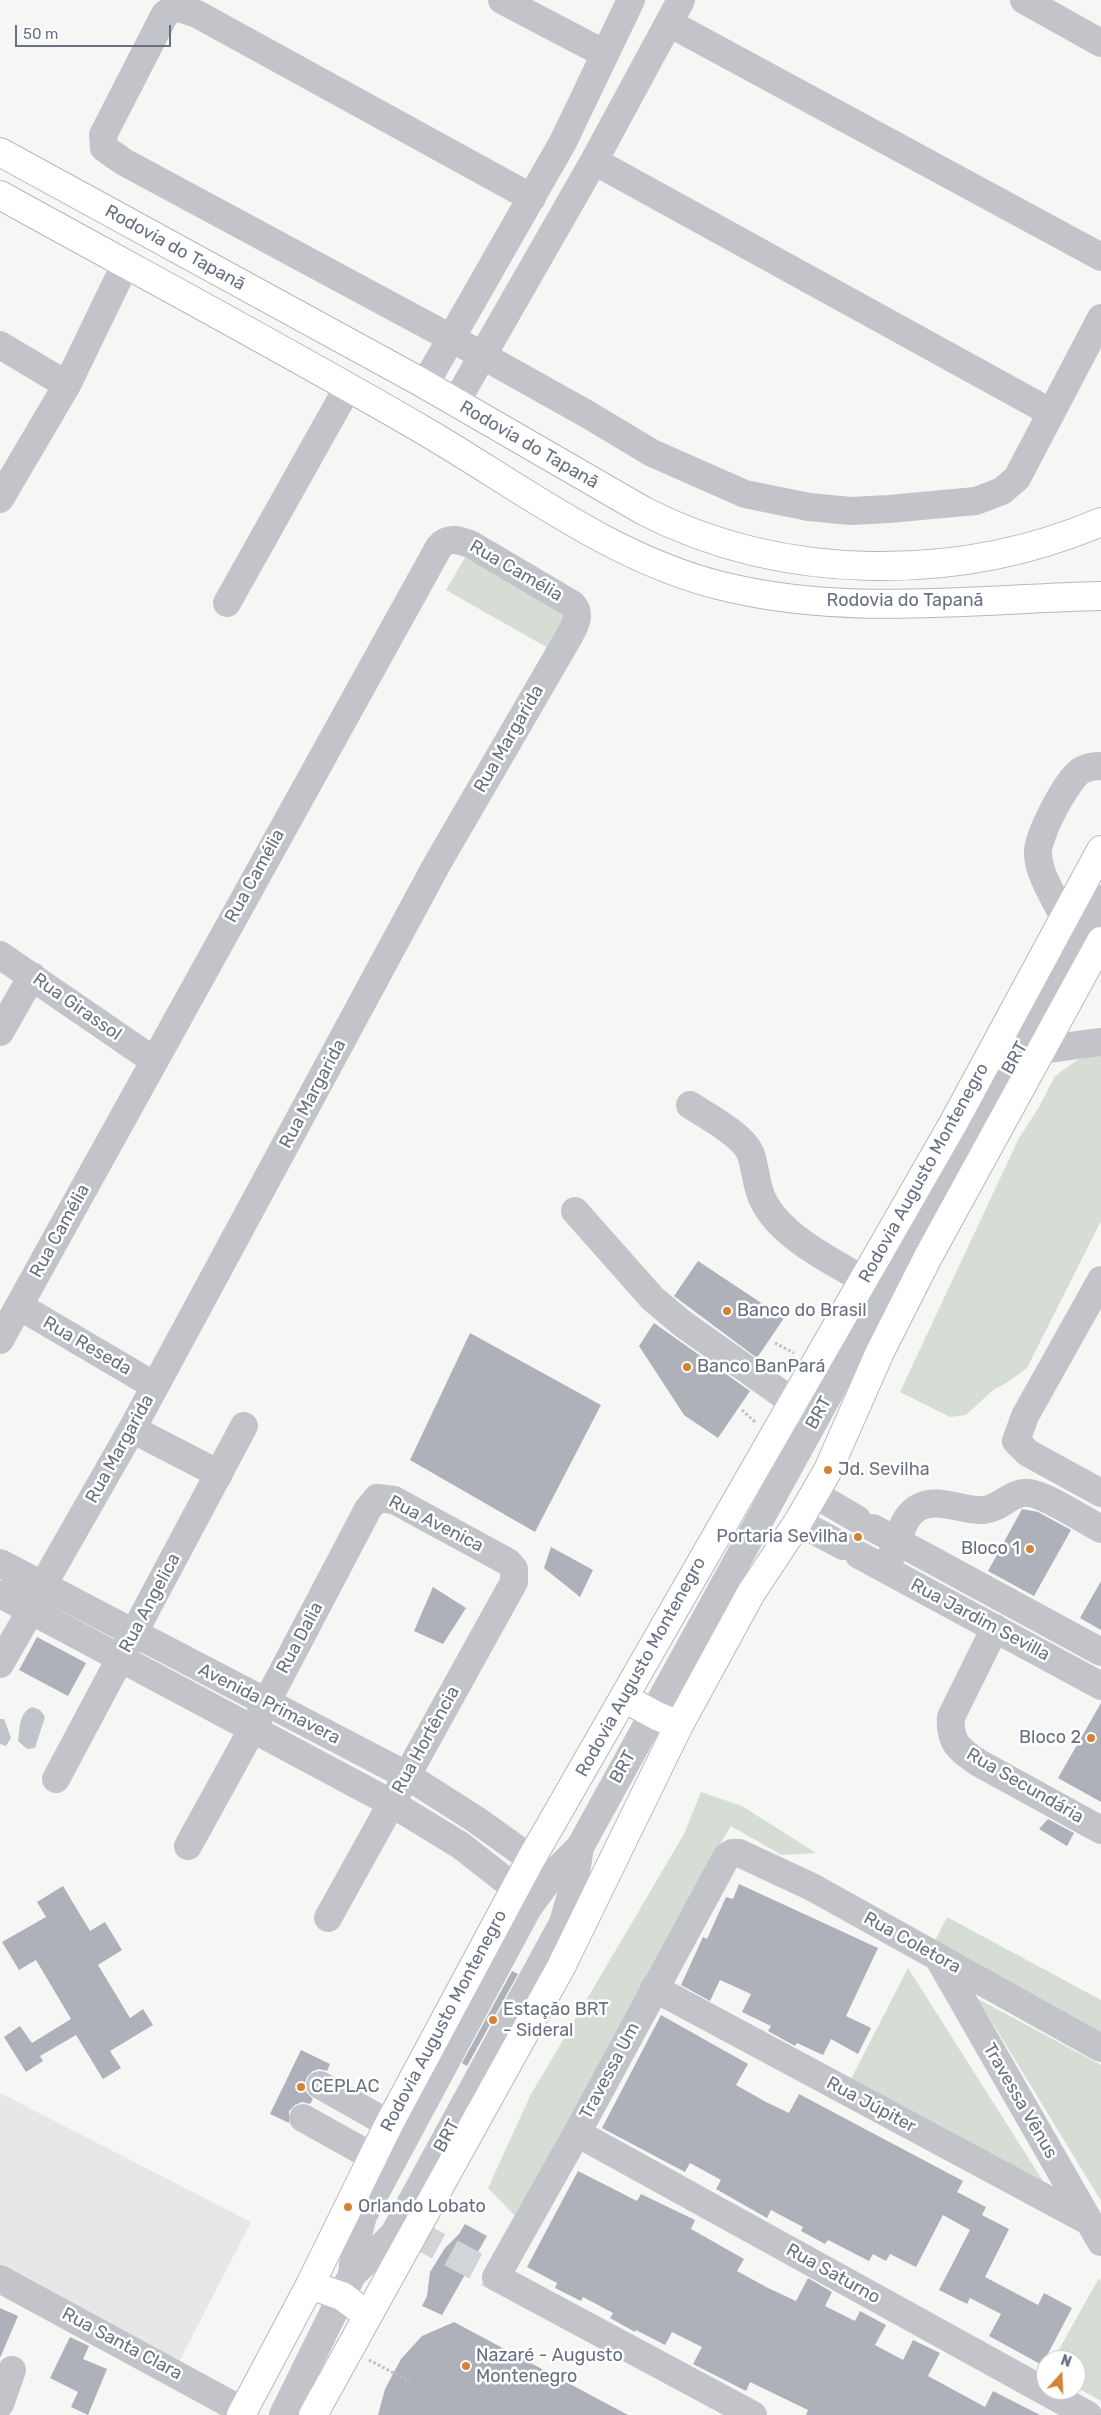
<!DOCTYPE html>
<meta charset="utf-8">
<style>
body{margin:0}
#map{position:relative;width:1101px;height:2415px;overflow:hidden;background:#f6f7f4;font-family:Rubik,sans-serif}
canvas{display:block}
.north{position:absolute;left:1036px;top:2350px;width:50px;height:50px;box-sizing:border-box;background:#fff;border:1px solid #c3c6cd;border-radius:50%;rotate:20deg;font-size:14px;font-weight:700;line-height:20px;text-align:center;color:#687082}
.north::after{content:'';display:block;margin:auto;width:18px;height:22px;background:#d48236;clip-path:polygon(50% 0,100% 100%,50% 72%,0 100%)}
.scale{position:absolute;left:15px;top:25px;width:156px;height:22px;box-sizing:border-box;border:2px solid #687082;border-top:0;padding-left:6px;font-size:15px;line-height:18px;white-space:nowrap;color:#687082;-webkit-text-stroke:4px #fff;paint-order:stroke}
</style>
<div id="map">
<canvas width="1101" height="2415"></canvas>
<div class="north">N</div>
<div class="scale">50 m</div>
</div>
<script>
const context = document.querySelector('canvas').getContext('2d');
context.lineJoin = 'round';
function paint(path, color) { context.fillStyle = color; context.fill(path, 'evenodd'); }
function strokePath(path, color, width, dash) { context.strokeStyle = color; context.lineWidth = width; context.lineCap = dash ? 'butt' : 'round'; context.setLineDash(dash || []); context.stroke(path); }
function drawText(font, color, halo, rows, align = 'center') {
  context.font = font + ' Rubik,sans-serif'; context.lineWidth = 5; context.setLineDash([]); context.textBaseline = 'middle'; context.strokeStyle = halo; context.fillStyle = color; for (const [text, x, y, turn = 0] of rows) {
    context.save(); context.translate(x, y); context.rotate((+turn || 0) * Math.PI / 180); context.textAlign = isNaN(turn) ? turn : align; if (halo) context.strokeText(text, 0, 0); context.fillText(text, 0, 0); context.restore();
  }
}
paint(new Path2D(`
 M0,2093l251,129 -72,140 -179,-95z`), '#e7e7e7');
paint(new Path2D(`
 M467,554l109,62 -21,36 -109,-62z
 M1101,1043v178l-74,147 -19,14 -15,8 -27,25 -16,2 -50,-25 119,-254 20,-31 16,-31z
 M701,1792l41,14 74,47 -34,2 -51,-29 -28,46 -34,69 -154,275 -27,-28 42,-92 154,-262z
 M947,1917l154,83v34l-167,-91z
 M908,1968l135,213 -194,-98z
 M978,1999l123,66v136z
 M1099,2278l2,3v120l-25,-14v-27h-23z`), '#d6ddd5');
paint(new Path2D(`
 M32,1707l8,3 5,7 -10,31 -8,1 -9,-8c2,-12 1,-29 14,-34z
 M0,1719h4l7,19 -5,8 -6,-2z`), '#c0c5cc');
paint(new Path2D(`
 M698,1261l86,57 -27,40 -83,-62z
 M654,1323l96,68 -32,47 -34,-23 -45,-69z
 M470,1333l131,72 -66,127 -125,-72z
 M1022,1509l16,3 33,18 -37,66 -46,-25z
 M551,1547l42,23 -13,27 -36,-29z
 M1101,1581v49l-21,-12z
 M433,1587l33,21 -23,36 -29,-13z
 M37,1637l49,26 -18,33 -49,-26z
 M1101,1703v99l-43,-24z
 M1048,1819l26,14 -7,13 -28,-17z
 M739,1884l139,64 -32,68 25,12 -13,26 -27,-15 -8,16 -26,-12 -2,3 -27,-15 3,-5 -29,-14 9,-18 -31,-14 -10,21 -29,-16 22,-48 4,2 19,-42 7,2z
 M63,1886l27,45 15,-9 17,28 -24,15 32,53 13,-9 10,16 -43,26 11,17 -18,11 -27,-44 -36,21 3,5 -17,11 -22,-35 16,-11 12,17 39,-24 -35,-59 -17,10 -17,-28 44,-25 -9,-15z
 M512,1971l6,3 -51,92 -5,-3z
 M661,2015l87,49 -12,21 30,17 23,11 10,-19 164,87 -6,11 29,15 -4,8 27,14 -24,48 53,28 6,-12 28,15 -30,57 -53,-29 12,-22 -31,-16 -3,6 -28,-14 31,-60 -27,-15 -27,52 -26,-13 -4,7 -13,-7 -4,7 -41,-21 -3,4 -24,-13 2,-4 -32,-17 -4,8 -51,-29 5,-9 -31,-17 -5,9 -83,-44z
 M301,2050l29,14 -3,7 -8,-2 -6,2 -6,6 -3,8 2,7 7,7 -3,5 -8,-2 -7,3 -6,6v12l-19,-9z
 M578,2171l59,30 4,-7 54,26 -4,9 53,30 -7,12 31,17 28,13 12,-23 24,14 -7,14 30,15 5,-10 26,14 -11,20 28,15 10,-20 27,13 -12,23 57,31 8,-16 47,24h-234l2,-5 -58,-28 -4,9 -53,-27 9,-17 -30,-15 -7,13 -29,-15 -1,2 -25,-14 3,-5 -30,-16 -2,4 -26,-13 2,-5 -30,-16z
 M465,2224l22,12 -45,79 -20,-9 5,-10 3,-24 15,-24 14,-14z
 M0,2308l18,8 -18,42z
 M454,2322l174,93h-250l7,-26 16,-30 21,-23z
 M70,2337l19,9 -6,13 24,10 -19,46 -17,-8 7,-15 -28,-14z`), '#aeb1b9');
strokePath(new Path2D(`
 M414,2233l82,44`), '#d2d5d8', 28, [28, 14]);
const major = new Path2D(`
 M0,152l419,229 225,130c139,71 314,72 457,11
 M0,195c141,78 284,154 423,235 96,56 189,129 299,156 125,31 252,13 379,10
 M624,1698l33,18 22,9
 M310,2285l32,11 25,19
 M241,2415l69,-130 79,-161 142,-265 423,-737 147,-272
 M313,2415l248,-448 118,-242 72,-132 47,-71 30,-52 52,-118 48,-95 173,-316`);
strokePath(major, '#b6b8bc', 30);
strokePath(new Path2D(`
 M775,1343l19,10
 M742,1410l14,13
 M369,2360l42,22`), '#bcbdc0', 3, [2.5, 2.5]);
strokePath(new Path2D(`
 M502,0l103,54
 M1024,0l77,43
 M669,23l432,234
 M594,161l456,251
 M532,198l-335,-184 -21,-7 -11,7 -62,121 1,13 20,14 327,176 136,76 65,39 93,41 64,13 42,4 38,-2 87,-8 26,-10 15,-13 84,-160
 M0,345l67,40
 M425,384l138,-242 68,-142
 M456,402l138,-241 87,-161
 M0,499l67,-114 58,-120
 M227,603l121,-216
 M1064,918c-9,-20 -25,-42 -26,-64 -2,-16 30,-77 44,-84 6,-3 13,-4 19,-4
 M0,955l153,105
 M0,1032l32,-56
 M1040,1050l61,-8
 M690,1105c17,11 55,31 61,50 5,15 5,31 12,45 17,36 68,61 101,80
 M575,1211l78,88 30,25 110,78
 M1101,1280l-76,136 -9,25 12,12 73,40
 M19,1306l136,80
 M0,1340l439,-793c9,-11 21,-7 33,-2l100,59c11,11 1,25 -5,36l-130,224 -305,565 -89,156
 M132,1429l87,45
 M814,1494l43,25
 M798,1522l45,24
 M873,1528l228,124
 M859,1555l242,131
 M0,1563l406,212 69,44 56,40
 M878,1565l10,-3c10,-16 12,-42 28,-53 20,-14 47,3 68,1 18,-2 27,-19 45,-17 15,1 57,28 72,36
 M0,1594l391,209 69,42 55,43
 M995,1628l-44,89c-2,25 8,33 28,46l122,67
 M0,1664l31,-54
 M56,1779l188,-353
 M188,1846l65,-118 115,-219 9,-11 17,2 114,62 6,7v13l-186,336
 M939,1959l162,283
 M654,1988l434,233
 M320,2085l69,39
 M303,2118l70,39
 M577,2133l511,282
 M352,2275l42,-41 169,-311 11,-38 6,-38
 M0,2279l243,132
 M0,2404l12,-34
 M283,2415l69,-140 3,-29 8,-30 165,-308 25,-34 27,-27 521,-948
 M753,2415l-257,-138 81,-144 150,-277 5,-3h7l73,34 289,161`), '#c2c4c9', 28);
strokePath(major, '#fff', 28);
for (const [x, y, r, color] of [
 [727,1311,5,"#d48236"],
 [687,1367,5,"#d48236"],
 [828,1470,5,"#d48236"],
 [858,1537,5,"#d48236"],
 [1030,1549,5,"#d48236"],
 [1091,1738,5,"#d48236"],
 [493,2020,5,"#d48236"],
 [301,2087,5,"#d48236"],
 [348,2207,5,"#d48236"],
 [466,2366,5,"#d48236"]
]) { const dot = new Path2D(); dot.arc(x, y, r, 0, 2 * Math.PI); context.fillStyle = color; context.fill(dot); strokePath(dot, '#fff', 2); }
drawText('18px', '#687082', '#fff', [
 ["Rodovia do Tapanã",175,248,29],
 ["Rodovia do Tapanã",529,445,30],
 ["Rua Camélia",516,571,30],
 ["Rodovia do Tapanã",905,601],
 ["Rua Margarida",509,739,-60],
 ["Rua Camélia",255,876,-61],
 ["Rua Girassol",77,1007,35],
 ["BRT",1015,1058,-61],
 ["Rua Margarida",313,1094,-62],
 ["Rodovia Augusto Montenegro",924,1173,-61],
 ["Rua Camélia",60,1231,-61],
 ["Rua Reseda",87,1346,30],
 ["BRT",819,1413,-61],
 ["Rua Margarida",120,1449,-61],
 ["Rua Avenica",436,1524,27],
 ["Rua Angelica",150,1603,-62],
 ["Rua Jardim Sevilla",980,1620,28],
 ["Rua Dalia",300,1638,-62],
 ["Rodovia Augusto Montenegro",641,1667,-61],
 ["Avenida Primavera",269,1704,27],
 ["Rua Hortência",426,1740,-61],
 ["BRT",623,1767,-61],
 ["Rua Secundária",1025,1786,30],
 ["Rua Coletora",912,1943,29],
 ["Rodovia Augusto Montenegro",444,2021,-62],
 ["Travessa Um",610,2071,-62],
 ["Travessa Vênus",1020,2101,60],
 ["Rua Júpiter",871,2105,28],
 ["BRT",447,2136,-62],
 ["Rua Saturno",833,2274,29],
 ["Rua Santa Clara",122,2344,28]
]);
drawText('18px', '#687082', '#fff', [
 ["Banco do Brasil",737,1311],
 ["Banco BanPará",697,1367],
 ["Jd. Sevilha",838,1470],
 ["Portaria Sevilha",848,1537,"right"],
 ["Bloco 1",1020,1549,"right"],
 ["Bloco 2",1081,1738,"right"],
 ["Estação BRT",503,2010],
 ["- Sideral",503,2031],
 ["CEPLAC",311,2087],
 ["Orlando Lobato",358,2207],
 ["Nazaré - Augusto",476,2356],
 ["Montenegro",476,2377]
], 'left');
</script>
